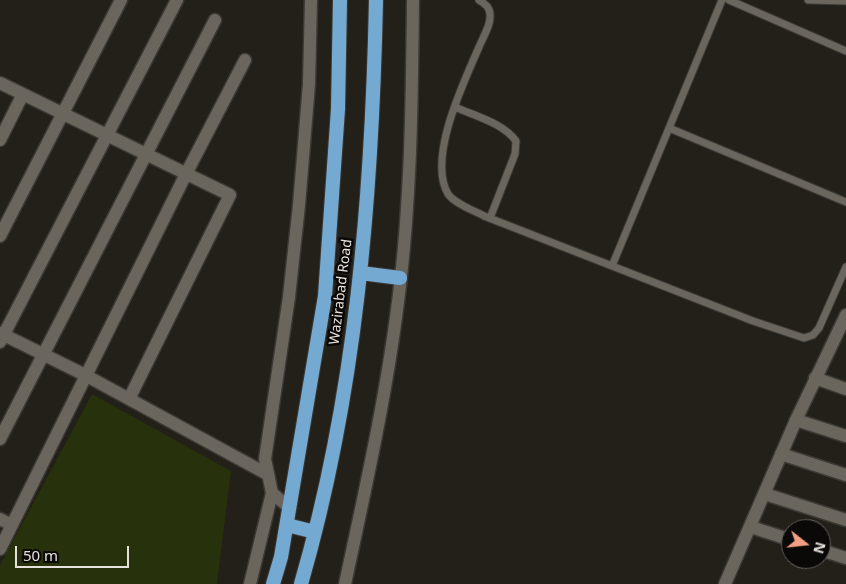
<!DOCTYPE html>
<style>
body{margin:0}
#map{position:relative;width:846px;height:584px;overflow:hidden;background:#231f19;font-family:"Noto Sans",sans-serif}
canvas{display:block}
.north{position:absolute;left:781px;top:519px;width:50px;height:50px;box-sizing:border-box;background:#0b0907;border:1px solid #62605d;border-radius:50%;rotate:106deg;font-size:14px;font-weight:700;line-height:20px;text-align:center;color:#e5e2de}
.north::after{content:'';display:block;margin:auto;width:18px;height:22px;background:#f2a081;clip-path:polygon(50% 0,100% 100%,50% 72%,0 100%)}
.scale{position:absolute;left:15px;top:546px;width:114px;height:22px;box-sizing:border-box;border:2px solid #e5e2de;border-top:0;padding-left:6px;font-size:15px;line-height:18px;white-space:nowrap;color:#e5e2de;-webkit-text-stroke:4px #0b0907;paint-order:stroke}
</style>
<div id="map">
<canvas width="846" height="584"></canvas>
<div class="north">N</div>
<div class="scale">50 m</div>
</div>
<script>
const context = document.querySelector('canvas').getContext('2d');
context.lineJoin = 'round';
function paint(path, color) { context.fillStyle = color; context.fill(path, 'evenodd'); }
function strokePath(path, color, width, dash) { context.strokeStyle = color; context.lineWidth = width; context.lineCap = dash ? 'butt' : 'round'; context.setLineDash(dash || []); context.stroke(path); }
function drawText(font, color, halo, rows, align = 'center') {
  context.font = font + ' "Noto Sans",sans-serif'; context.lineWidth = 5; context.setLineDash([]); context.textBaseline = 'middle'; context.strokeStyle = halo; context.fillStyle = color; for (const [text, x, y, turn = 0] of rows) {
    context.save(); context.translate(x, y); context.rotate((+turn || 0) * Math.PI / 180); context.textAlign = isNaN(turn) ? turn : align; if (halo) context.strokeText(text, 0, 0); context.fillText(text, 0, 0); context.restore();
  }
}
paint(new Path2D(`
 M92,394l139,77 -14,113h-217v-19z`), '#27310c');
const service = new Path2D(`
 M479,0c6,4 11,7 11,15 1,10 -7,22 -11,32 -15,35 -52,111 -31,147 7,10 25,16 36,22l269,105 51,17 9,-3 6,-7 27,-61
 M729,0l117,51
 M808,0l38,1
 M455,107c20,9 48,16 61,34l-1,13 -25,64
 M669,128l177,74
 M612,266l110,-266`);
const minor = new Path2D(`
 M0,83l230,112 -101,204
 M0,140l23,-46
 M0,236l121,-236
 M0,333l85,42 182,99
 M0,342l177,-342
 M815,378l31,11
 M796,420l50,16
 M0,439l215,-419
 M781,454l65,21
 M765,494l81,26
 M0,519l12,6
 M751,527l40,13
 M0,549l186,-375 59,-114
 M821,550l25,8`);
const tertiary = new Path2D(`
 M290,508l-18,-15 -7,-34 24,-162 10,-92 10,-121 2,-84
 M250,584l22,-91
 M345,584c20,-93 41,-187 53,-282 13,-100 14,-201 15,-302
 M725,584l71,-164 50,-105`);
const trunk = new Path2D(`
 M361,273l39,5
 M287,525l28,7
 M273,584l8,-27 44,-261 13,-187 2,-109
 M301,584c55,-190 71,-387 75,-584`);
strokePath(service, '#3c3935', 9);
strokePath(minor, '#3c3935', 15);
strokePath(tertiary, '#3c3935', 15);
strokePath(trunk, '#3c3935', 16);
strokePath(service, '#6a665e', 7);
strokePath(minor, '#6a665e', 12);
strokePath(tertiary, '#6a665e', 12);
strokePath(trunk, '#74aad2', 14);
drawText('14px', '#e5e2de', '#0b0907', [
 ["Wazirabad Road",341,292,-83]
]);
</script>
